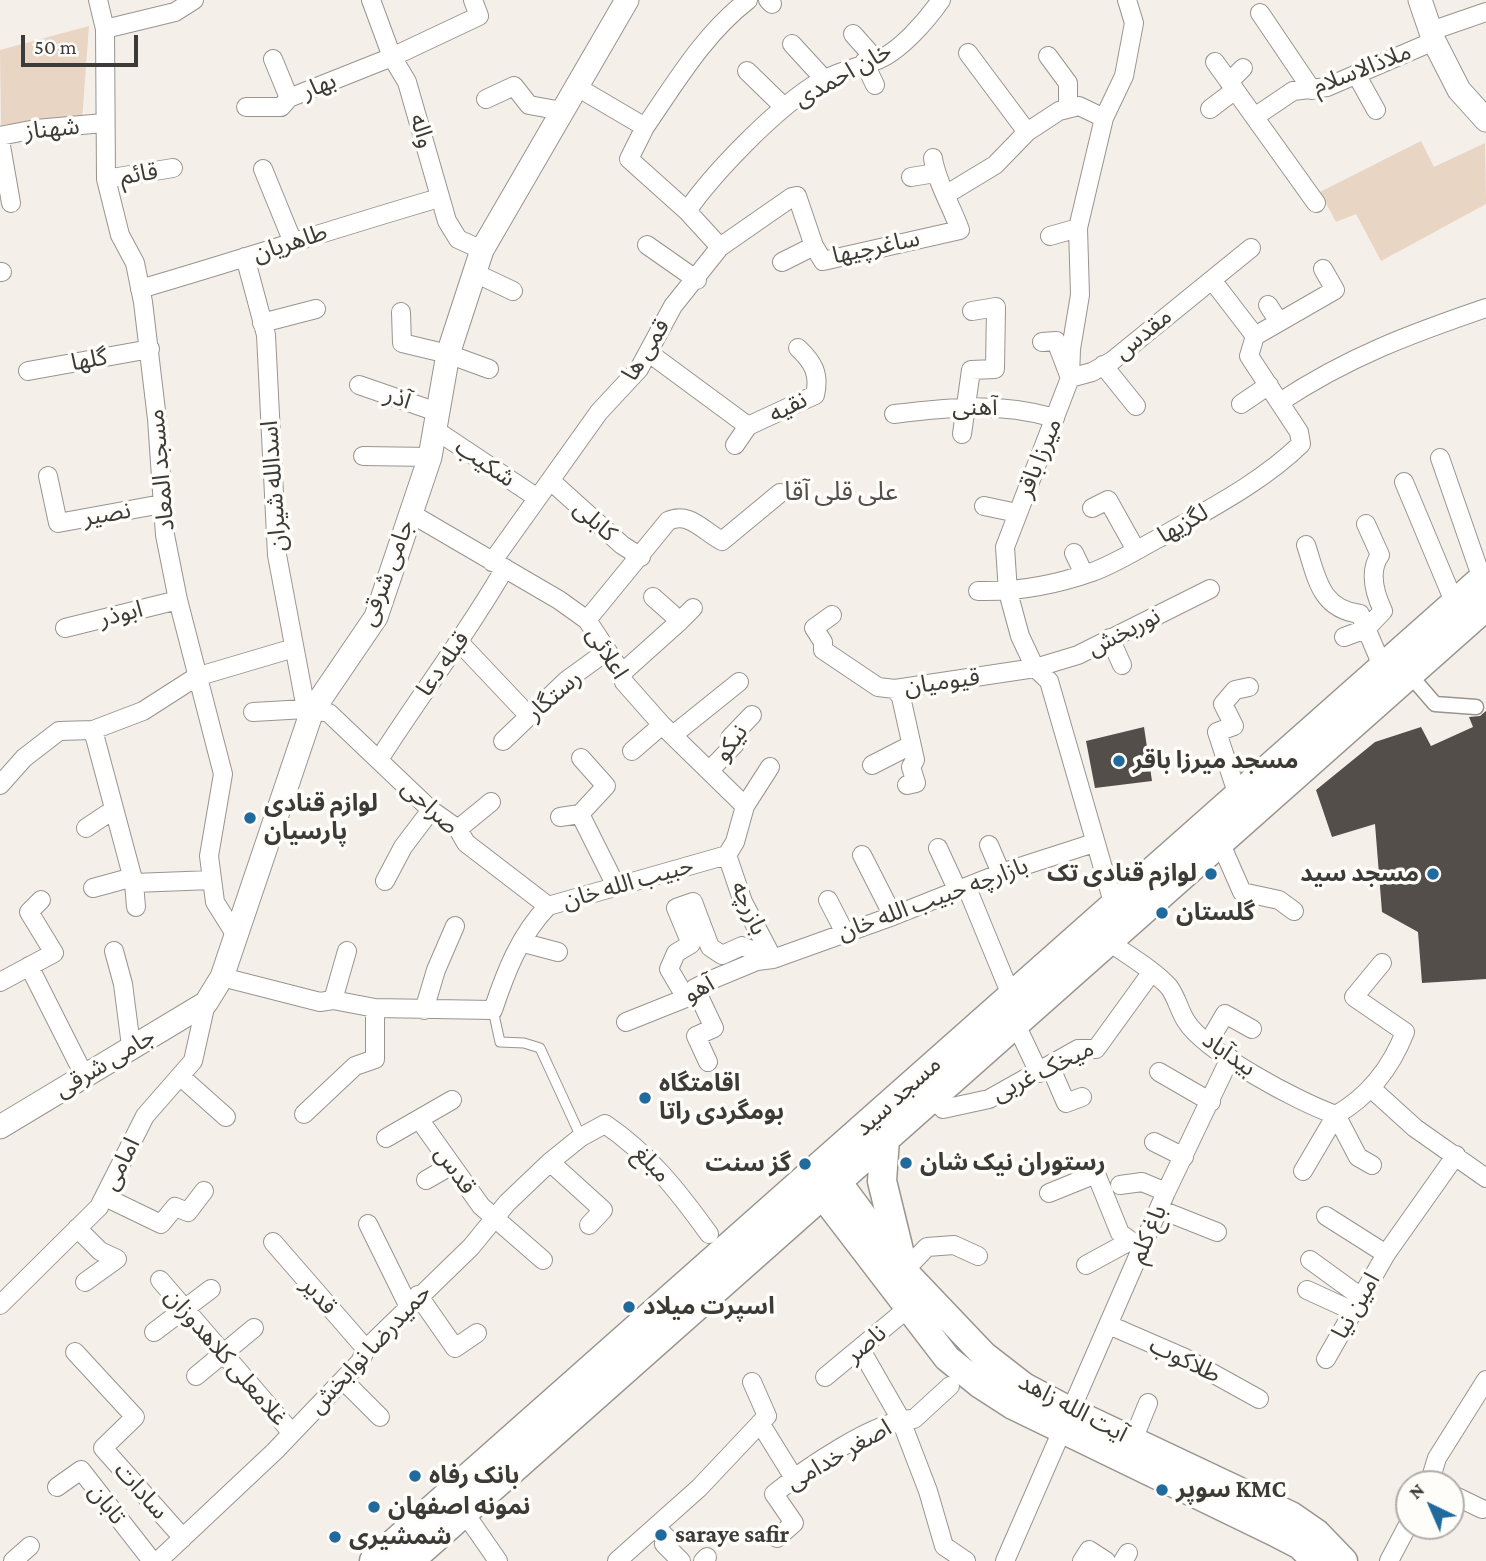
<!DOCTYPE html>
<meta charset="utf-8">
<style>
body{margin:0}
#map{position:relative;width:1486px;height:1561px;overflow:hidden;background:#f5efe9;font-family:"Crimson Pro",serif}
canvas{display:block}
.north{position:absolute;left:1395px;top:1470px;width:70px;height:70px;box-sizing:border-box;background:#fffdfa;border:2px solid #b1afac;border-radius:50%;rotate:316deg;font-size:19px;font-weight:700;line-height:28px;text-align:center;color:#3d3b38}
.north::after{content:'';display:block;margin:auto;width:24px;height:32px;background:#216a9d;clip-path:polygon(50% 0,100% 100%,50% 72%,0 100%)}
.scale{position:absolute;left:21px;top:35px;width:117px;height:32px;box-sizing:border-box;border:4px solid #3d3b38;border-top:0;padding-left:9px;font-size:21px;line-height:24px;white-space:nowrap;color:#3d3b38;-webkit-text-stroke:5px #fffdfa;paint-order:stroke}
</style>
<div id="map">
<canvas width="1486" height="1561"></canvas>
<div class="north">N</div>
<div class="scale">50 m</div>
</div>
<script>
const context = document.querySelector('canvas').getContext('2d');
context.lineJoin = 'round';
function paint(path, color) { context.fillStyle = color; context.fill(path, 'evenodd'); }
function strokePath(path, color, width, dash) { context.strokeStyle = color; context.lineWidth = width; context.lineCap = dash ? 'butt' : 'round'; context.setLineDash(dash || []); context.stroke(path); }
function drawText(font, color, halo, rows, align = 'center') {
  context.font = font + ' "Crimson Pro","Noto Sans Arabic",serif'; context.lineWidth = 7; context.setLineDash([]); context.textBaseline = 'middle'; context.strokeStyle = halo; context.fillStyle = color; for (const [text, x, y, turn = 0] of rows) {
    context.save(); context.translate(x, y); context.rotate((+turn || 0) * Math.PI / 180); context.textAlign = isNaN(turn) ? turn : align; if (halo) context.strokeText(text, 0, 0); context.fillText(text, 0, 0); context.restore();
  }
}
paint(new Path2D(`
 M89,26l-7,94 -81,5 -1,-75z
 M1421,141l13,26 51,-24 1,61 -105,57 -25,-47 -20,8 -16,-30z`), '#e8d5c4');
paint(new Path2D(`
 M1486,711v268l-64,4 -4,-51 -36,-20 -7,-88 -43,13 -16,-47 59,-48 46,-15 10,19 42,-19 -4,-10 11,-1z
 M1144,727l8,54 -57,7 -9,-47z`), '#534e4a');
const service = new Path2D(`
 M493,1010l7,32 24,1 16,5 41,89`);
const pedestrian = new Path2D(`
 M1409,674l26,30 41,3`);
const minor = new Path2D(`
 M98,0l7,29 1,150 14,56 15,28 8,39 14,117 8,116 13,65 45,174 -14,82 6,46 20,32
 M371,0l21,57 15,25 40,139 11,18 24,11
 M768,0l4,4
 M1260,13l52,77
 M105,29l70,-17 19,-12
 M1431,31l55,-19
 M853,34l23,26
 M792,44l33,36
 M968,53l59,79
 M1048,56l20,27v24
 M273,59l16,39
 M864,62l11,23
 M1215,62l101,141
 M747,71l37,36
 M1356,74l20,36
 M1229,82l14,-14
 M577,87l68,40 -16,32 58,52 33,36
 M486,99l28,-13 15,19 33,6
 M246,107h35l8,-9 103,-41 87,-41 -6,-16
 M1210,109l25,-19
 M1256,116l37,-25 34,-4 107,-46
 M645,127c31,-45 59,-93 103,-127
 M0,136l36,-7 68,-6
 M0,140l11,63
 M263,169l29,71
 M911,177l24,-4
 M106,179l67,-11
 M947,194l48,-29 32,-33 32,-21 20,-5 25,12
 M687,211c27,-39 85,-98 124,-124 20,-13 43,-19 64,-26 24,-8 52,-41 66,-61
 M1050,236l28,-8
 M647,245l50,35
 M245,257l21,78 11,220 29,154 23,4 102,97 27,19 8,14 82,63
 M782,262l32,-16
 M0,272h2
 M475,273l38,18
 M140,289c100,-29 199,-62 299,-91
 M1268,305l11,17
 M401,312l1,31 46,11 41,15
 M262,323l54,-14
 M1255,336l80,-46 -12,-21
 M1042,342l14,-1 14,37 22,-6 20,-11 139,-113
 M649,353l99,73 67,-31c5,-21 -2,-33 -17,-47
 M1103,365l33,41
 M28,371l122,-22
 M359,385l78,27
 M1280,402c68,-45 130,-68 206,-94
 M1241,404l28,-19
 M894,414c58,-7 104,-12 161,4
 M434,429l102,68
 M962,434l9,-64 24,-1 1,-62 -24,4
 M735,445l13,-19
 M363,456l67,1
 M1440,458l42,121
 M48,476l10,47 104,-19
 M551,481l71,64 19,12
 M1404,482l51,122
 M984,506l33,7
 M1092,508l16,-8 28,50
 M1306,545c11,33 14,64 54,69l23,54
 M1074,553l10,21
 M492,562l107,-150 40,-43 34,-63 47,-59 72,-50 5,-1 17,50 9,15 137,-31c-8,-23 -24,-49 -27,-72
 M978,591c39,1 77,-6 114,-19 23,-8 46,-23 67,-34 48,-28 102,-55 142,-94l-2,-12 -50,-76 6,-20 -43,-56
 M832,615l-18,13 9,14v8l55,37 17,2 140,-21 43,-13 132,-66
 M587,620l81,-99c21,-10 35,10 54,20l58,-48
 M680,621l13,-13
 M65,628l113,-28
 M1344,637l22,-8 17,-18c-8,-17 -15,-39 -3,-56l-14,-31
 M1110,638l12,27
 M460,643l69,73
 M622,673l58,-52 -27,-24
 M895,689l6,8 14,63 -4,7 5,16 -9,2
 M253,712l53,-3
 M93,730l41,153 2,24
 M673,735l66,-53
 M503,741l64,-61 40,-29
 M632,751l30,-26
 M380,758c41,-64 87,-124 125,-190
 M872,765l39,-20
 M710,770l25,-26 -5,-6 22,-23
 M0,785l24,-27 35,-27 34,-1 50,-19 53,-34 98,-29
 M1238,796l-21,-64 17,-6 -11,-22 12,-14 14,-3
 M745,806l25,-39
 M580,814l26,-28 -25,-28
 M560,817l20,-3 36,72
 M86,828l27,-18
 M458,829l33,-27
 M1220,842l22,50 37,8 15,11
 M989,845l12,28
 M938,848l19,41
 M727,855l16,47 30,57
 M862,855l31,61
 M385,881l18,-34 28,-37
 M93,888l33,-9 8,4 78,-3
 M967,888l44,107
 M828,900l16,31
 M1114,906l-65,-225 -14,-13 -15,-32 -12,-44 -3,-45 65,-169 1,-29 9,-54 -2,-67 26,-110 20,-42 10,-53 -7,-23
 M1108,941c19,14 45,28 61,46 8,11 10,23 17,34 19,31 114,82 150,94 33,-19 55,-47 69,-83l-51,-35 28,-34
 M524,943l34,9
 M114,951l9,33 8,62
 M29,966l55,109
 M222,977l98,25 13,-2 42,8 118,2c13,-39 27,-75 55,-104l179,-51 8,-13 10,-36 -83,-81 -38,-43 -2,-9 -35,-53 -28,-20 -149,-87
 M0,982l54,-29 -25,-41 12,-12
 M695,988l19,40 -18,8 12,26
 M686,998l-17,-29 7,-16 15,-9 -15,-36 17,-6 17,45 12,8 20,-9 31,13
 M333,1000l14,-49
 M424,1010l12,-40 19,-44
 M626,1022l60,-24 9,-10 16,-8 46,-19 16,-2 120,-43 108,-43 93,-30
 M1021,1035l18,38
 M1208,1043l17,-29 27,15
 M1050,1066l16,37 16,-6
 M1159,1072l52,30
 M180,1076l46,41
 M1372,1089l43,39 71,50
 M943,1109l46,-10 89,-50h18l55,-76
 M304,1114l51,-48 20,-7v-51
 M419,1119l62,87 62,54
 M386,1138l66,-38
 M1154,1142l30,15
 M550,1162l53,48 -14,15
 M1303,1171l33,-56 22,42 14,8
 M426,1180l26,-15
 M1120,1185l22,-3 24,10
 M1049,1193l47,-19 24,59 22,16
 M105,1197l56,27 14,-17 13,5 16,-21
 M1159,1209l58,23
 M1326,1216l60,38
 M368,1224l40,81
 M77,1228l23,23 17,8 -32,23
 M273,1242l93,107
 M1310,1260l51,37
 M1086,1265l44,-24
 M904,1271l23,-24 27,-2 24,11
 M160,1280l132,153
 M1307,1290l46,21
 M418,1295l37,53 22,-15
 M0,1305l99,-98 46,-91 48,-55 13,-58
 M1109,1325l76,33 74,41
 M154,1332l57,-43
 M861,1350l39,68 28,73 16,55
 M75,1352l60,65 -32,31 80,90
 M1326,1359l60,-105 70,-99
 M196,1376l58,-48
 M825,1377l82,-68
 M343,1380l37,37
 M760,1423l34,55
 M1133,1440l15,-37
 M1429,1484l8,-26 49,-78
 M57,1487l24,-17 71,91
 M1451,1494l31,15
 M464,1512l34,49
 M656,1527l11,11 -3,6 17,17
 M777,1538l17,-15 -20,-29c29,-24 104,-76 140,-75l36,-33
 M944,1546l22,15
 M13,1561l17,-15
 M158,1561l117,-110 85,-89 6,-13 105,-102 36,-44 43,-41 31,-25 24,-13c44,30 73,67 104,110
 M617,1561l82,-73 68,-72 -15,-34
 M703,1561l4,-4
 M1005,1561l161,-369 64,-134
 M1082,1561l7,-11 17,11
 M1123,1561l5,-8
 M1389,1561l20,-38`);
const tertiary = new Path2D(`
 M1420,0l14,41 25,49 27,30
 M0,1127l206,-124 16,-26 90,-266 64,-94 54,-160 18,-103 34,-104 145,-250`);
const secondary = new Path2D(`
 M825,1164l79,107 80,84 40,31 47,25 220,104 26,18 27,28
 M809,1178l138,180 32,26 34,22 260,126 27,14 15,15`);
const primary = new Path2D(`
 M885,1139l-3,42 22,90
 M374,1561l1112,-985
 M409,1561l1077,-955`);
strokePath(service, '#99948f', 11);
strokePath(pedestrian, '#99948f', 17);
strokePath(minor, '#99948f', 20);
strokePath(tertiary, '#99948f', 25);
strokePath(secondary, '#99948f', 29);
strokePath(primary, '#99948f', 31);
strokePath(service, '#fff', 9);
strokePath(pedestrian, '#fff', 14);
strokePath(minor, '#fff', 18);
strokePath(tertiary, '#fff', 23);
strokePath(secondary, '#fff', 26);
strokePath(primary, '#fff', 28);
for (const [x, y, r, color] of [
 [1119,761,7,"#216a9d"],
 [250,818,7,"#216a9d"],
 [1211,874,7,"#216a9d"],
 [1433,874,7,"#216a9d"],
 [1162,913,7,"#216a9d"],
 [645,1098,7,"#216a9d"],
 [906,1163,7,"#216a9d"],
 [805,1164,7,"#216a9d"],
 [629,1307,7,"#216a9d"],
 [415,1476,7,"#216a9d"],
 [1162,1490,7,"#216a9d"],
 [374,1507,7,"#216a9d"],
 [661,1535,7,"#216a9d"],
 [335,1537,7,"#216a9d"]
]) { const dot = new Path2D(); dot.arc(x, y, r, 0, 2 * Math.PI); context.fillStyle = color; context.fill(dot); strokePath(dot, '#fffdfa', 2.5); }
drawText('24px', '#3d3b38', '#fffdfa', [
 ["ملاذالاسلام",1362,69,-21],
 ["خان احمدی",843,75,-29],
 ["بهار",319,86,-22],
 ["شهناز",52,129,-6],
 ["واله",422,131,73],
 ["قائم",139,174,-9],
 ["طاهریان",290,243,-18],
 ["ساغرچیها",876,247,-12],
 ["مقدس",1143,334,-39],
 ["قمی ها",646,350,-58],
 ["گلها",89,360,-10],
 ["آذر",398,398,19],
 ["نقیه",788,407,-27],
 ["آهنی",975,408],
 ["میرزا باقر",1039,458,-68],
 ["شکیب",485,463,34],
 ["مسجد المعاد",161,470,-95],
 ["اسدالله شیران",274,486,-94],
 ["نصیر",107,514,-10],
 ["کابلی",595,521,42],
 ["لگزیها",1183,524,-30],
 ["جامی شرقی",387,573,-69],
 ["ابوذر",121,614,-14],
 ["نوربخش",1124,632,-27],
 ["اعلائی",607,653,58],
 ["قبله دعا",443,664,-55],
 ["قیومیان",942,682,-8],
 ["رستگار",554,695,-41],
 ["نیکو",731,743,-54],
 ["صراحی",430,807,43],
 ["حبیب الله خان",628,883,-16],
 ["بازارچه حبیب الله خان",933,899,-20],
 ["بازرچه",749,908,66],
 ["آهو",699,989,-29],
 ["بیدآباد",1229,1054,35],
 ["جامی شرقی",105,1063,-31],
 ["میخک غربی",1043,1071,-26],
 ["مسجد سید",898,1096,-42],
 ["امامی",121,1164,-63],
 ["مبلغ",652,1164,46],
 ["قدس",455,1170,55],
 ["باغ کلم",1148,1234,-67],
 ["قدیر",319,1296,49],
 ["امین نیا",1356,1306,-60],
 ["ناصر",866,1344,-40],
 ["حمیدرضا نوابخش",370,1349,-47],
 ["غلامعلی کلاهدوزان",226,1357,49],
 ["طلاکوب",1185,1360,26],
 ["آیت الله زاهد",1073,1408,28],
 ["اصغر خدامی",839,1455,-30],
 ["سادات",141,1491,48],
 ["تابان",107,1504,52]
]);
drawText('bold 24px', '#3d3b38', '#fffdfa', [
 ["مسجد میرزا باقر",1133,761],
 ["لوازم قنادی",264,804],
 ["پارسیان",264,832],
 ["لوازم قنادی تک",1197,874,"right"],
 ["مسجد سید",1419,874,"right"],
 ["گلستان",1176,913],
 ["اقامتگاه",659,1084],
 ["بومگردی راتا",659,1112],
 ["رستوران نیک شان",920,1163],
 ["گز سنت",791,1164,"right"],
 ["اسپرت میلاد",643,1307],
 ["بانک رفاه",429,1476],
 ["سوپر KMC",1176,1490],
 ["نمونه اصفهان",388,1507],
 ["saraye safir",675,1535],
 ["شمشیری",349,1537]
], 'left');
drawText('26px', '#534e49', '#fffdfa', [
 ["علی قلی آقا",841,492]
]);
</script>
